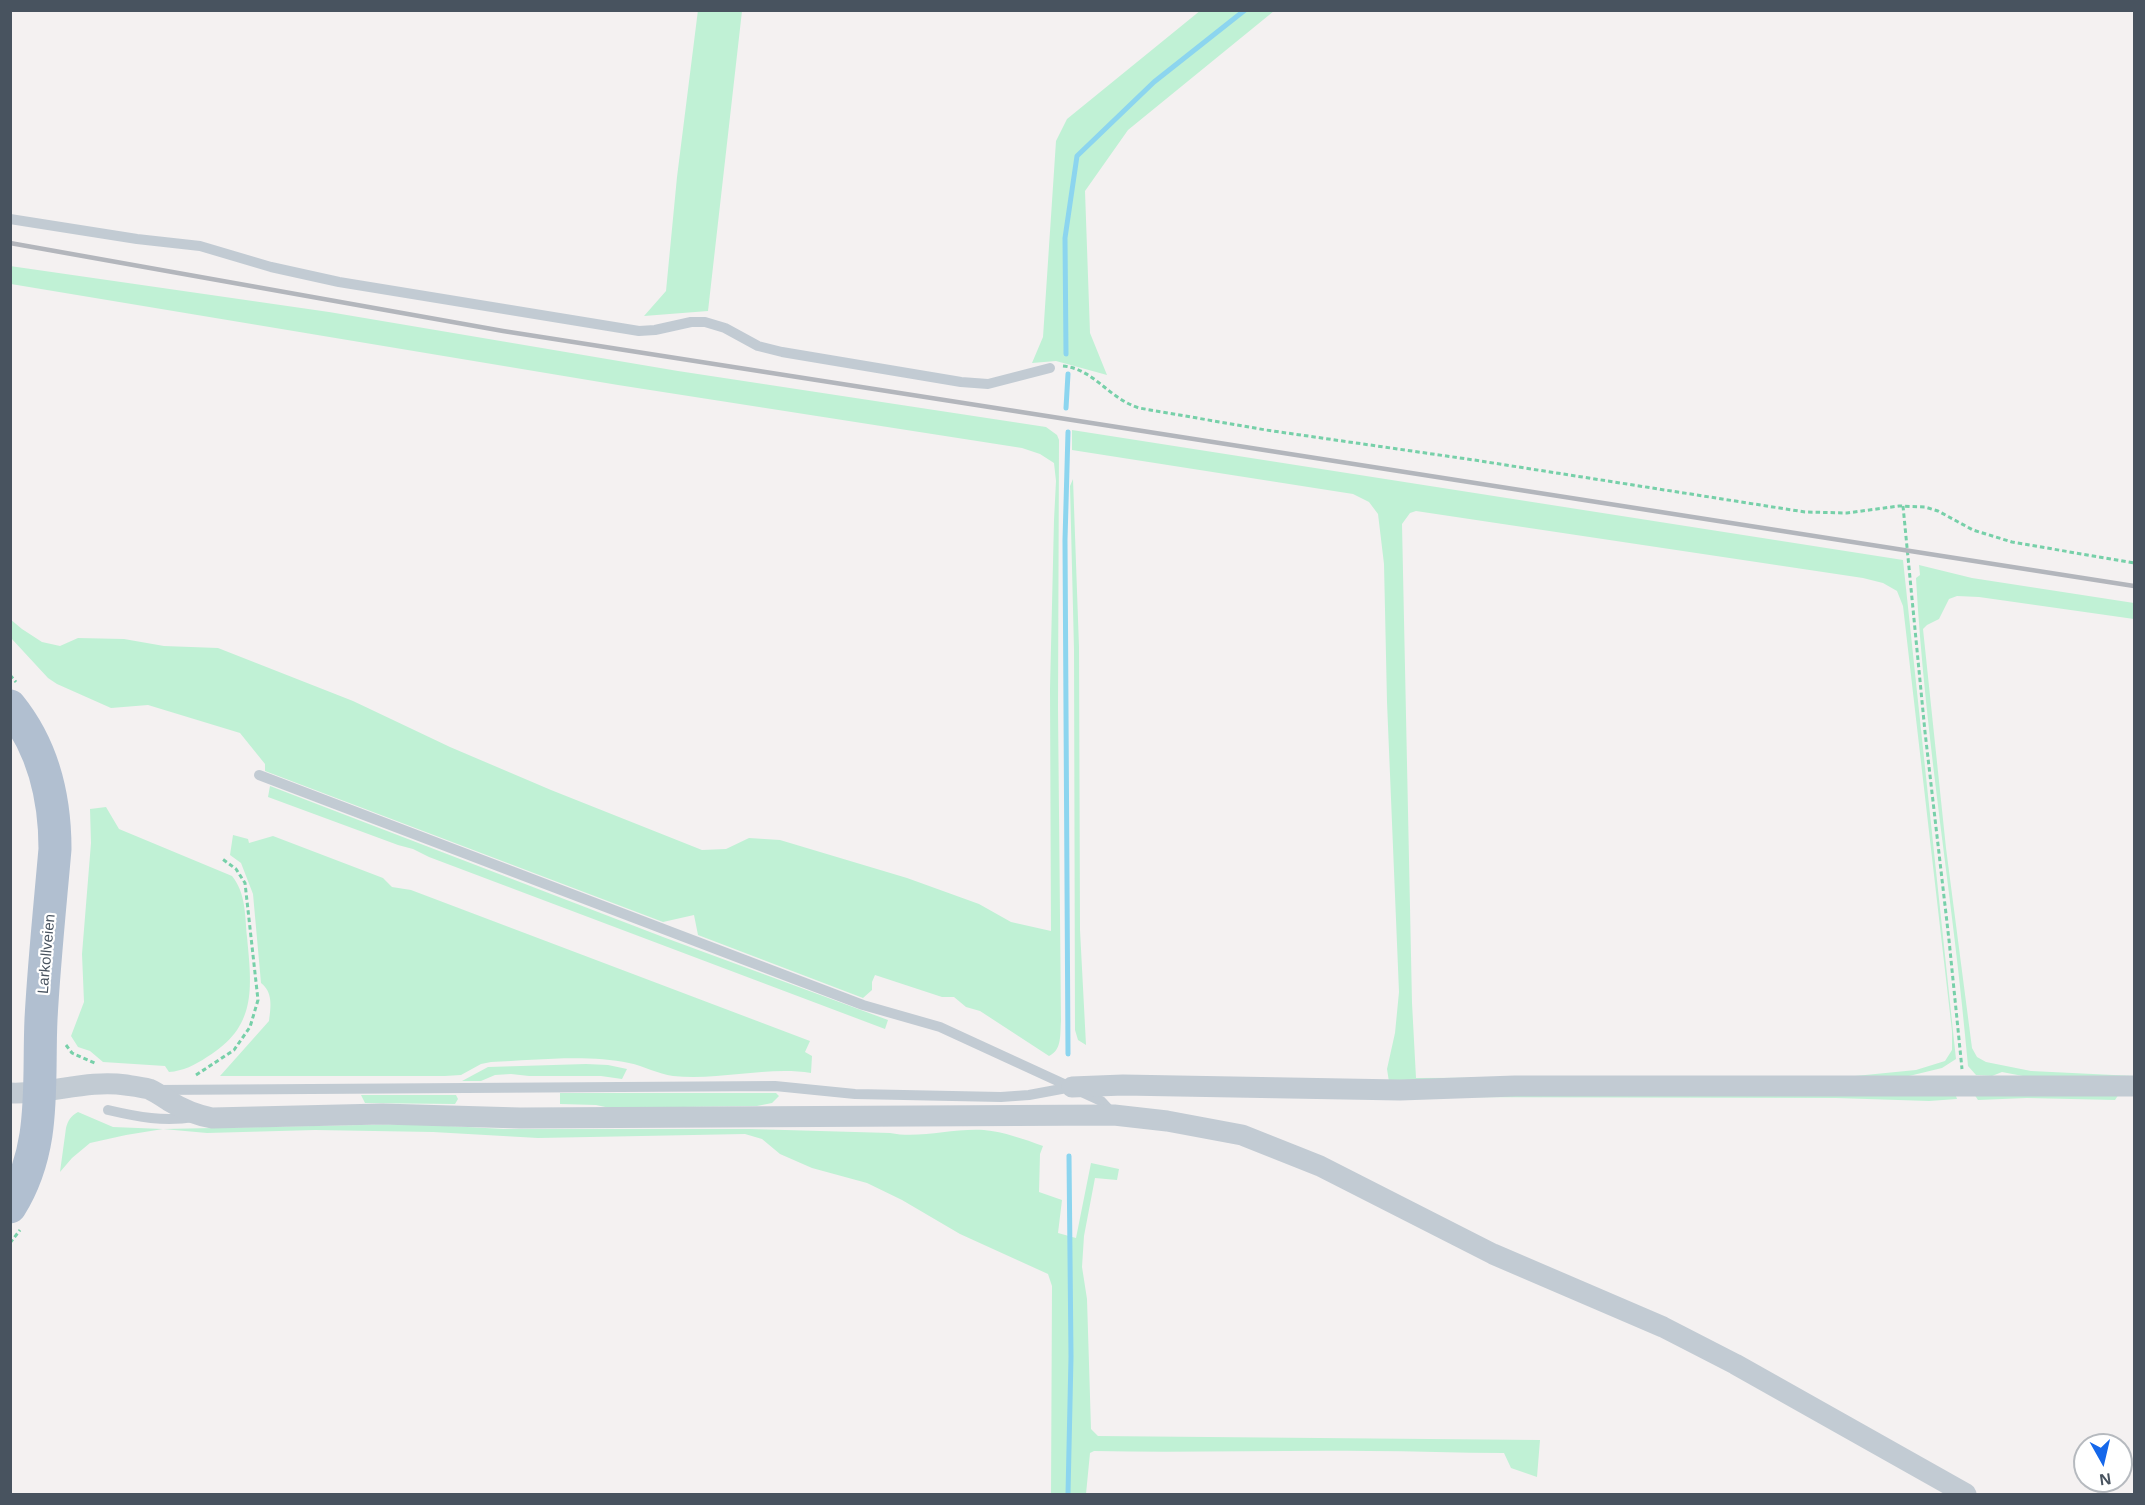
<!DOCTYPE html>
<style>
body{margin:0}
#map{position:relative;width:2145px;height:1505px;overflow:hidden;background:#f4f1f1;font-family:Helvetica,sans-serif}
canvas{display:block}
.frame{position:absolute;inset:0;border:12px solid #48535f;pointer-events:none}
.north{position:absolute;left:2073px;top:1433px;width:60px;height:60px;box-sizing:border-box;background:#fff;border:2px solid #b6babf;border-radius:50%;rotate:172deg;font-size:16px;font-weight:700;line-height:24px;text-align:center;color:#48535f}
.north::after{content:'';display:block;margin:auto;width:21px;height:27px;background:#1567ea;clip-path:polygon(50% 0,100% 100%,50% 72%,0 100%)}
</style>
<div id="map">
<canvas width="2145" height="1505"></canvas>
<div class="frame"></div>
<div class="north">N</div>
</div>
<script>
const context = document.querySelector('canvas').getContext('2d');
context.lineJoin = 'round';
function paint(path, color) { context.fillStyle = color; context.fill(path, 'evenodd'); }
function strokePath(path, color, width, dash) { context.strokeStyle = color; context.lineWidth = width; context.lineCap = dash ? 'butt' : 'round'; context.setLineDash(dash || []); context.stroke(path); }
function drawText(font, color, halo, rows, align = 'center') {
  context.font = font + ' Helvetica,sans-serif'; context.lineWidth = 4.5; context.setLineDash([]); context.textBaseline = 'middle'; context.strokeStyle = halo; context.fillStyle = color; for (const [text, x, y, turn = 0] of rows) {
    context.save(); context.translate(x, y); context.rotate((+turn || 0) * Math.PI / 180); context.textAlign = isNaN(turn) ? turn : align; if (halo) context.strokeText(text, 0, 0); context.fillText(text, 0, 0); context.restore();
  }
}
paint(new Path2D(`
 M698,10l44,1 -34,300 -64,5 22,-25 11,-114z
 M1201,10l73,1 -146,119 -43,61 5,142 17,42 -51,-14 -24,2 11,-26 13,-196 11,-22z
 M10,266l319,46 349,59 368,56 11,8 2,5 -1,268 3,313c-1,14 1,29 -12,35l-69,-45 -14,-4 -12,-10h-12l-67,-22 -3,7v8l-9,8 -165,-63 -4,-20 -31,7 -398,-151v-7l-25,-31 -92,-28 -37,3 -54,-24 -9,-6 -37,-40 -1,-19 12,10 20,13 18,4 18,-8 46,1 40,7 54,2 135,53 97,46 101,43 151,60 24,-1 23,-11 31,2 127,38 72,26 32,18 40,9 -1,-242 4,-169 2,-39 -2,-18 -14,-9 -18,-6 -404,-63 -607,-101z
 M1072,430l831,130 53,499 -14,9 -33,8 -520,6 -2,-13 8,-36 4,-41 -12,-290 -3,-138 -6,-50 -9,-12 -16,-8 -281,-44zM1416,511l447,67 20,5 14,8 6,15 49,425v19l-7,11 -29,9 -61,6 -439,2 -4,-75 -10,-479 8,-11z
 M1073,479l6,168 1,283 6,115 -8,-5 -3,-10 -1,-380 -4,-164z
 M1919,565l53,13 162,25v16l-155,-22 -22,-1 -8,3 -10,20 -12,6 -4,4 23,219 26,200 5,9 9,5 45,9 103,5 -106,1 -26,-5 -10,4 -16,-1 -8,-9c-14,-163 -43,-324 -52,-488l4,-3z
 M270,786l393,151 225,83 -3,9 -456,-172 -16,-8 -15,-4 -130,-48z
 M106,807l13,22 113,47c14,17 13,40 15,61 5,52 10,90 -40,120 -12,8 -24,14 -38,15l-4,-6 -62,-4 -13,-11 -12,-4 -7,-11 13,-34 -2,-48 9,-111 -1,-34z
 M233,835l15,4 1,4 24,-7 110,42 9,9 19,3 399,151 -5,11 7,4 -1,17c-45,-7 -92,8 -138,3 -15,-2 -29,-10 -44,-13 -41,-9 -95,-3 -138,-1l-10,2 -20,11 -16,1h-225l49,-55c2,-14 4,-29 -8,-38l-8,-89 -12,-31 -11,-8z
 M586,1064l22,1 19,4 -5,10 -21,-3h-72l-18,-2 -16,1 -14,6h-19l26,-14z
 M2121,1091l-6,9 -88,-2 -49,2 -4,-6z
 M560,1093h216l3,3 -7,7 -15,3 -147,2 -14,-3 -36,-1z
 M1955,1093l2,6 -28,2 -93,-3 -441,-1 51,-2z
 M361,1095h95l2,4 -3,5 -90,-1z
 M78,1112l35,15 50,2 249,-5 92,5h246l140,4c30,6 62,-5 94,-3 20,2 40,9 59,16l-3,8 -1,38 23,8 -4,33 18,5 15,-75 28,6 -2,11 -22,-2 -11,58 -2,31 5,32 4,130 7,7 442,4 -3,37 -26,-9 -7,-15c-45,0 -91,-2 -136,-2 -92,-1 -183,2 -274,0l-4,2 -4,41h-35l1,-208 -4,-12 -88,-40 -58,-34 -35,-17 -55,-15 -32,-14 -18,-15 -17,-5 -207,4 -105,-6 -118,-2 -108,3 -44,-4 -37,6 -36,8 -18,15 -12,14 6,-44c2,-8 5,-12 12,-16z`), '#c0f1d5');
strokePath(new Path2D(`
 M1066,354l-1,-116 12,-82 77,-74 91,-72
 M1066,408l2,-34
 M1068,1054l-3,-514 3,-108
 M1068,1494l3,-137 -2,-201`), '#8cd5ef', 5);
strokePath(new Path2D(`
 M1063,366c31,3 45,32 76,42l127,22 208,30 331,52 42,1 52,-7 26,1 13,4 35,19 39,12 122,21
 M1903,506l22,226 24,208 13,129
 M10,675l6,7
 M66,1045l6,8 25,11
 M196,1075l38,-25 16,-23 8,-27 -13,-117 -9,-14 -15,-11
 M10,1243l10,-13`), '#77d0a9', 3, [4.5, 3]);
strokePath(new Path2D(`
 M10,219l127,20 63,7 71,21 68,15 300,49 16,-1 36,-8h14l20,6 33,18 24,6 179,30 27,2 62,-16
 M259,775l604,230 77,22 161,74 13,14
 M156,1090l619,-4 80,8 146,3 28,-2 43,-8
 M108,1110c30,7 56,12 86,7`), '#c2cbd3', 10);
strokePath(new Path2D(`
 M1072,1087l51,-2 277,5 115,-4h619
 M10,1093c39,2 77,-14 116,-8 7,1 16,2 23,4 7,3 14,8 20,12 13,8 27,14 43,17l170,-4 138,4 594,-3 53,6 75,14 78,31 173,88 170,73 72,37 231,130`), '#c2cbd3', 21);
strokePath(new Path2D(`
 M10,706c33,41 45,91 45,143 -5,57 -11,114 -14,170 -3,66 6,129 -31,188`), '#b1bfd0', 33);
strokePath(new Path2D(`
 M10,243l493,88 1631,255`), '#b3b6bc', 4.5);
drawText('15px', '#48535f', '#fff', [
 ["Larkollveien",47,954,-85]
]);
</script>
